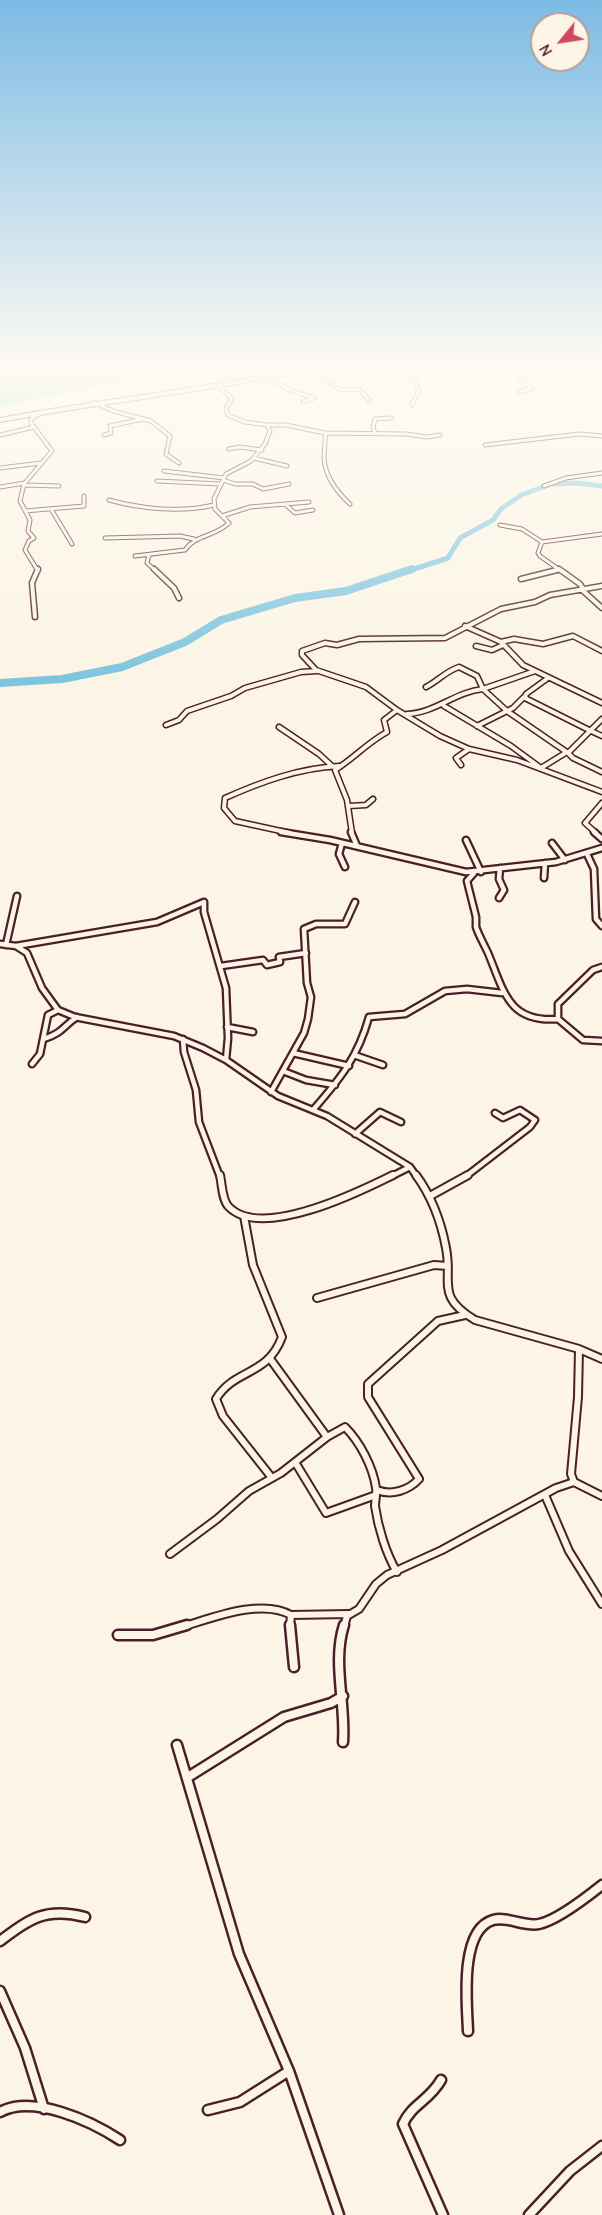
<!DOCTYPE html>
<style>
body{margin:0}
#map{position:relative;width:602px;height:2215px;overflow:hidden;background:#fcf5e5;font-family:"Comic Neue",sans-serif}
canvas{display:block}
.north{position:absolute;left:530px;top:12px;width:60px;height:60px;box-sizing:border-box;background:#fcf5e5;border:2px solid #b59f9b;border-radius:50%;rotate:240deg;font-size:16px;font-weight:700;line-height:24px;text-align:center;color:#4a1f2b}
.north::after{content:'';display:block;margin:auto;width:21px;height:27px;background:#d1495b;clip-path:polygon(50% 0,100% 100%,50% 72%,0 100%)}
</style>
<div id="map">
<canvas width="602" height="2215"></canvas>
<div class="north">N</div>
</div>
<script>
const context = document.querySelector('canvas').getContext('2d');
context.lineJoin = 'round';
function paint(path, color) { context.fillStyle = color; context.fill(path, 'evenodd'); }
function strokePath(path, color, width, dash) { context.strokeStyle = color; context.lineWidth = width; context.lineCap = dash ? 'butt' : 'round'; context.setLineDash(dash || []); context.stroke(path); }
paint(new Path2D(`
 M0,370h175l-175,37z`), '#a2ebb9');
strokePath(new Path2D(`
 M408,571l40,-13 12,-20 33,-18 8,-11 20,-14 30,-11 27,-1 24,3`), '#7dc5de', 5);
strokePath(new Path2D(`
 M0,683l62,-4 60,-12 63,-25 36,-22 74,-22 51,-7 66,-22`), '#7dc5de', 8);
const minorFar4 = new Path2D(`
 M312,370l28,20 19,-1 10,11
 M410,370l9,20 -7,15
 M595,370h7
 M571,373l3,-3
 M268,377l19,12 27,9 -11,4
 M519,392l13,-3 -12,-10 15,-9
 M94,402l19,9 38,10 19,15 -4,18 13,9
 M267,425h19l39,8 81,1 21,3 13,-2
 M325,433c1,8 -1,16 -1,25 1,18 13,34 26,46
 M375,433l-2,-6 2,-8 17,-1
 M0,435l34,-8
 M104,435l7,-2 -1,-7 33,-7
 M485,445l94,-11 23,2
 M229,449l11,-2 22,3
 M254,458l33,8
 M0,468l41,-5
 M164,471l60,7
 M223,480l12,4h18l10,5 26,-5
 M157,481l63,3
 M24,485l35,1
 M544,486l22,-8 36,-5
 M0,487l25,-4
 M109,500c33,9 72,13 105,5
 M286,505l9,8 18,-3
 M51,509l21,35
 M25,511l59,-5v-10
 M222,516l28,-9 59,-5
 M500,525l22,4 20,13 -4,11 2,3 21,15
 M105,538l75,-2 14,3
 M542,542l60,-8
 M149,555l-2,8 9,8
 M135,556l50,-6c11,-16 30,-13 44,-27l-14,-14 -1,-10 12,-25 25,-13 14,-17 5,-13 -3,-6 -22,-3 -17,-7 -2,-7 6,-9 -13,-13
 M38,571l-13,-21 4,-9 5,-3 -6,-7 2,-11 -10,-19 4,-17 28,-33 -21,-28v-4l10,-6
 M553,571l4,-1`);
const minorFar3 = new Path2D(`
 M154,569l20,19 5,10
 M559,569l21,15 3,5
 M521,579l36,-9
 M581,589l21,19
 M35,617l-3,-34 6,-14
 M465,626l36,16 22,23 79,38
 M501,642l13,-3 29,5 30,-8 29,15
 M476,646l16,4 11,-5
 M548,678l-22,16 -1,4 64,32
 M426,687c12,-6 20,-16 33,-20l18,9 6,13 52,-18
 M444,706l67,40 30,22
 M397,710l43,26 29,13 48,11 85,32
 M407,714c28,-1 48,-22 76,-25l24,22 61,42
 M602,719l-34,34 5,5 29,14
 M166,725l13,-5 8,-9 44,-15 14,-8 56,-16 16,-1
 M477,726l36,-18 11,-11
 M279,727l40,27 13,12
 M589,730l13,6
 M461,765l-5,-7 13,-9
 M541,768l26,-16
 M349,806l17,-1 7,-6
 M290,833l-55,-12 -11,-13 1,-10c36,-16 74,-30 114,-32
 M352,833l-5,-33 -12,-30c19,-12 32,-27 52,-38l-3,-12 13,-10 -31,-23 -50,-17 -14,-15v-4l23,-8 12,2 22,-6 86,-1 56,-29 34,-7 15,-7 52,-9
 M596,833l-11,-10 17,-20`);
const minorFar2 = new Path2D(`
 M281,832l49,8 136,32 90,-10 46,-14
 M351,832l6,14
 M594,832l8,7
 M466,840l15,32
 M342,843l-3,11 6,13
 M552,843l13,17
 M587,854l7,15 2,50 6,7
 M474,873l-7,8 9,36v10c3,9 8,17 12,26 16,38 20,70 70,66
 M544,878l1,-15
 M499,898l5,-8 -5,-11 1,-11
 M0,944l16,2 11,7 15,35 16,22 17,7 99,19 29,12 23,12 52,36 49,20 83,51 7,10
 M6,945l11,-49
 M16,946l141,-24 47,-20v10l22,76 2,50 -2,22
 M221,966l42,-6 4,5 13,-3 -1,-5 27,-4
 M602,967l-9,3 -35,34v15l25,21 19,1
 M227,1027l26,5
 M44,1039c20,-7 18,-12 33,-22
 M183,1039l1,13 12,38 3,32 21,55
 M293,1053l56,13
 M354,1055l29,10
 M32,1064l8,-10 8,-39 10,-5
 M283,1071l23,9 29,5
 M271,1092l33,-59 4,-14 3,-22 -4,-14 -3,-54 12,-5h29l10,-22
 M313,1110c27,-31 45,-53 56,-93l36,-3 40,-23 22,-2 35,4
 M355,1134l25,-22 21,10
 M390,1177l20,-10
 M465,1177l65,-50 5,-7 -15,-10 -17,8 -8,-5`);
const minorFar1 = new Path2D(`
 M220,1175c2,9 2,24 8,31 32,35 131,-14 165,-31
 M416,1175c16,22 25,46 30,73 7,35 -11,48 29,72l104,29 23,10
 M430,1196l38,-21
 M244,1216l9,49 29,72c-15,40 -47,31 -66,62l7,17 49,62
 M317,1298l117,-33 14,1
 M579,1349l-1,48 -7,77 3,8 28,14
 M271,1360l56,77
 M295,1462l31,51 50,-18
 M377,1490c15,6 32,0 42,-11l-51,-82v-13l70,-63 27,-6
 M545,1495l24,56 33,53
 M170,1554l47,-35 32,-28 32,-18 46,-36 18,-10c15,15 28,40 31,61 1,6 -1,12 -1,18 3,21 11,48 22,66
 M182,1627c30,-9 79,-29 109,-12
 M290,1627l1,-12 58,-1
 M344,1627l3,-11 12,-7 17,-25 11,-9 55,-25 114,-62 18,-6`);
const minor = new Path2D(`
 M290,1625l4,42
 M118,1635h35l34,-10
 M343,1742c3,-38 -11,-80 1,-117
 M177,1745l62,209 50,117 50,144
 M188,1777l96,-60 47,-14 12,-7
 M0,1941c31,-23 46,-34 85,-24
 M0,1991l25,57 19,61
 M468,2031c-1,-27 -9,-101 25,-111 15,-4 31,7 46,4 19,-4 48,-27 63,-39
 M441,2080c-12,21 -29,24 -38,44l40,91
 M208,2110l32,-8 49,-31
 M0,2112c33,-18 91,9 120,28
 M529,2215l41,-44 32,-25`);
const tertiary = new Path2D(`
 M0,420c100,-19 202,-29 302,-50`);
strokePath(minorFar4, '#4a1f2b', 5);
strokePath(minorFar3, '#4a1f2b', 7);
strokePath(minorFar2, '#4a1f2b', 9);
strokePath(minorFar1, '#4a1f2b', 10);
strokePath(minor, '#4a1f2b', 13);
strokePath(tertiary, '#4a1f2b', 6);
strokePath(minorFar4, '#fcf5e5', 3);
strokePath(minorFar3, '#fcf5e5', 4);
strokePath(minorFar2, '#fcf5e5', 4.5);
strokePath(minorFar1, '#fcf5e5', 6);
strokePath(minor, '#fcf5e5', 8);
strokePath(tertiary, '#fcf5e5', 4);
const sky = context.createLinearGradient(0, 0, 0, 680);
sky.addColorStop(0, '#7dbbe4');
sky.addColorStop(0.54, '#fefaf3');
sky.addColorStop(1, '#fefaf300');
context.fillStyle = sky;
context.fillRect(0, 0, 602, 680);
</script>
